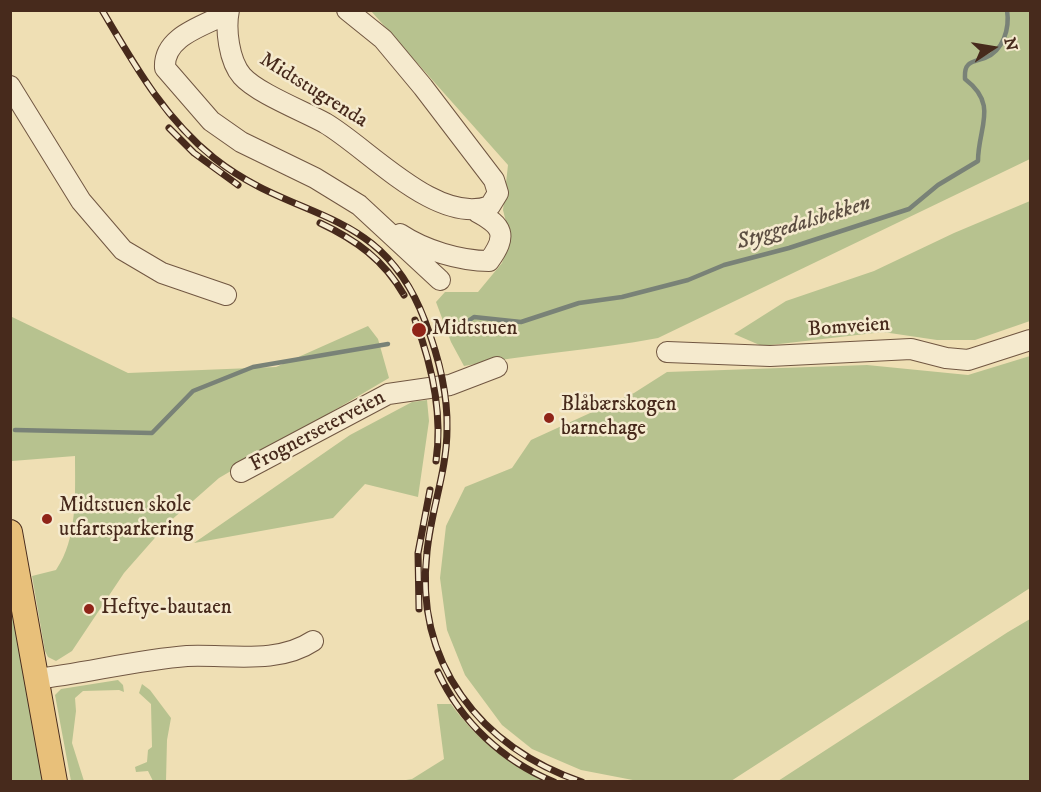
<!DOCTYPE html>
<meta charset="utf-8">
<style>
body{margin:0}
#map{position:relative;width:1041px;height:792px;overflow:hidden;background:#efdfb4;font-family:"IM FELL DW Pica",serif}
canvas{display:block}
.frame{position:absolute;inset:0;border:12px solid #472a1c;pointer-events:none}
.north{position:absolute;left:963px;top:18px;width:60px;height:60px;-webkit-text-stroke:4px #f5eace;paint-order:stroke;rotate:78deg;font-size:16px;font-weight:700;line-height:24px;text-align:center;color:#472a1c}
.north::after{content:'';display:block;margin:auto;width:21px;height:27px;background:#472a1c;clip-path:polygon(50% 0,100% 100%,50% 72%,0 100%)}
</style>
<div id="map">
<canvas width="1041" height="792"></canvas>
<div class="frame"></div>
<div class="north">N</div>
</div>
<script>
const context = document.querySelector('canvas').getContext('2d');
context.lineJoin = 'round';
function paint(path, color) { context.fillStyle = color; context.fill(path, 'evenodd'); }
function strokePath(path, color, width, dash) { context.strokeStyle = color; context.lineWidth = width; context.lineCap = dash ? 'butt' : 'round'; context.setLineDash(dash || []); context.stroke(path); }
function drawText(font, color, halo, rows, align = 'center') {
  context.font = font + ' "IM FELL DW Pica",serif'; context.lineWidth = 5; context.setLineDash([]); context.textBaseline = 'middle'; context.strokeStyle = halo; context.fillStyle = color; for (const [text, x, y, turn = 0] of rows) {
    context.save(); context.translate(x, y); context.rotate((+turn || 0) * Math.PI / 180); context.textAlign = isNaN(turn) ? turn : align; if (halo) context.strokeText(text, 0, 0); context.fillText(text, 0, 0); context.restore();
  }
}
paint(new Path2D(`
 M371,11h659v148l-372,179c-64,12 -129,16 -194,28l-13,-24 -15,-40 9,-10h33l24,-29 8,-25 -7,-28 5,-45z
 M1030,201v120l-55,19h-38l-54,-8 -121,14 -28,-12 52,-33 88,-30 80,-38z
 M10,316l118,57 148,-6 92,-41 10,13 11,39 -170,100 -51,45 -44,50 -52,78 -16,10 -8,-4 -3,-6 -13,-75 24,-6c22,-32 19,-76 19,-114l-63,5z
 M1030,356v232l-299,193h-93l-57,-11 -49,-21 -30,-24 -37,-50 -18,-45 -7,-52 6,-52 19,-39 47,-19 19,-28 103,-47 33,-21 200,-7 101,10z
 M427,400l2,21 -11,76 -53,-13 -32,34 -139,25 156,-108 62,-33z
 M10,594l35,187h-34z
 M1030,619v162h-252l230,-149z
 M118,680l5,5 1,7 -5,-2 -36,1 -8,7 1,13 -4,32 12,38h-13l-16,-86 6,-6z
 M142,684l8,6 21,28 -4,22 -1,41h-13l-5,-10 -12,1 -1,-5 12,-5 1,-12 4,-3 -1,-43 -12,-11z
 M437,704h14c24,33 56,61 95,77h-146l12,-2 32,-20z`), '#b7c28f');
strokePath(new Path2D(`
 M455,330l19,-13 47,5 58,-19 43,-6 66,-17 36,-15 65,-17 120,-39 29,-24 40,-24c0,-34 21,-56 -13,-82 0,-5 -1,-10 3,-14 3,-4 12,-5 17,-7 18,-7 25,-29 22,-48
 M15,430l137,3 41,-42 60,-24 135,-23`), '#798277', 4.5);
const minor = new Path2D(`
 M229,10c-4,19 0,51 13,66 15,17 61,35 83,47 43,25 112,103 165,83l8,-13 -4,-13 -71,-93 -40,-48 -36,-29
 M228,13c-24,13 -65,23 -63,55l46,53 30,21 74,36 44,27 81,75
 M10,86l71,115 42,49 39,23 64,22
 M400,234c24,16 60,27 89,27 19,-26 14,-35 -12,-49
 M667,352l103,4 141,-7 35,9 22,2 62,-20
 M241,472l147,-78 62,-9 47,-18
 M36,679c50,-6 101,-19 151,-23 41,-2 90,9 126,-15`);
const major = new Path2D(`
 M10,532l45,250`);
strokePath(minor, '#715742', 22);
strokePath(major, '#472a1c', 26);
strokePath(minor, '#f5eace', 20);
strokePath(major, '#e8c07a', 24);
const rail = new Path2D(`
 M102,10c32,54 62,108 112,148 83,66 167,46 211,163 13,34 23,70 22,108 0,42 -16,81 -20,123 -13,110 53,196 155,230
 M169,128l25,25 44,32
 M320,223c36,17 64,37 84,72
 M415,320c17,45 28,93 21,141
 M419,609l-1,-56 12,-63
 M438,672c23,50 65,89 116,110`);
strokePath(rail, '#472a1c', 7);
strokePath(rail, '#f5eace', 4.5, [14]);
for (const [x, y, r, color] of [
 [419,330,8,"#8f2418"],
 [549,418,6,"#8f2418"],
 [47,519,6,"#8f2418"],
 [89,609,6,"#8f2418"]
]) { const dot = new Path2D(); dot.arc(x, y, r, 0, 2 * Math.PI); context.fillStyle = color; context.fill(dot); strokePath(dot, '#f5eace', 2); }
drawText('21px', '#472a1c', '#f5eace', [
 ["Midtstugrenda",313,91,32],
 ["Bomveien",849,328,-4],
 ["Frognerseterveien",318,432,-28]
]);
drawText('21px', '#472a1c', '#f5eace', [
 ["Midtstuen",432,330],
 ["Blåbærskogen",561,406],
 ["barnehage",561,430],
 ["Midtstuen skole",59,507],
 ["utfartsparkering",59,531],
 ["Heftye-bautaen",101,609]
], 'left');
drawText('italic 22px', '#5c4e42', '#f5eace', [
 ["Styggedalsbekken",804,224,-17]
]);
</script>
